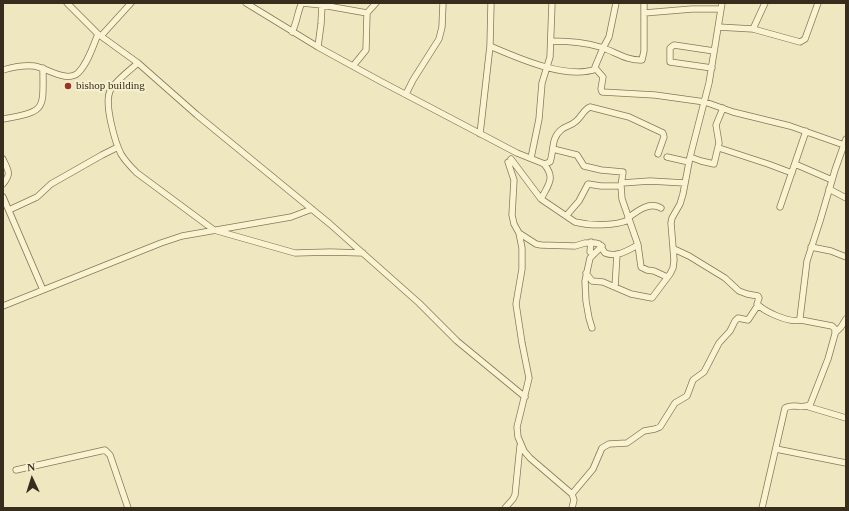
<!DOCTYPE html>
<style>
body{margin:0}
#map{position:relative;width:849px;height:511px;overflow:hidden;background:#eee7bf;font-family:Georgia,serif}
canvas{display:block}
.frame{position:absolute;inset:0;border:4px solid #362d1c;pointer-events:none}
.north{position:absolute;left:12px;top:459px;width:40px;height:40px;-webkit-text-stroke:3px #f6f0cf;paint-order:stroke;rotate:356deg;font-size:11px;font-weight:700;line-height:16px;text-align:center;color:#362d1c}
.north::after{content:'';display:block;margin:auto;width:14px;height:18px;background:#362d1c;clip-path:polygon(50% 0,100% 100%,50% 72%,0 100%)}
</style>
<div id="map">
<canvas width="849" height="511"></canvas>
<div class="frame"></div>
<div class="north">N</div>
</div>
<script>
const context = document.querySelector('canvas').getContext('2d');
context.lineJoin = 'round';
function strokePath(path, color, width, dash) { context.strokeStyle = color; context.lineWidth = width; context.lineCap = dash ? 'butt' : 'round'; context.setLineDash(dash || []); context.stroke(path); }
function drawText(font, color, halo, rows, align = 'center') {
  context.font = font + ' Georgia,serif'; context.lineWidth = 4; context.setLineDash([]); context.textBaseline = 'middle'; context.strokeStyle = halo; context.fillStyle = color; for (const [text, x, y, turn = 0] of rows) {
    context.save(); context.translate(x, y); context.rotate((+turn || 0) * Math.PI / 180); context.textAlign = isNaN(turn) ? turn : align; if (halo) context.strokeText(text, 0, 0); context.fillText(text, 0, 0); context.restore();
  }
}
const minor = new Path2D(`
 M67,3l31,31 40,29 59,52 133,109 89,79 38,38 68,56
 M246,3l72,44 62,34 137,72 25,10 2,1 6,-2c4,-11 1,-24 11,-32 4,-4 10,-4 14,-8 6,-4 8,-12 15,-15l39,10 32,15 2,1 1,4 -6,17
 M616,3l-7,34 -6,11 -8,19 1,2 7,8 -2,12 1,3 53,3 50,7 28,10 57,14 54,19
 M367,13l9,-10
 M644,13l48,-4h29
 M718,27l35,2 47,13 5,-3 13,-36
 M753,29l12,-26
 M292,32c5,-9 6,-23 10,-29l20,2 45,8 -1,37 -13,16
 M101,36l30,-33
 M551,41c17,0 33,1 49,6 14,4 27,14 42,13l2,-9v-48
 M490,46c28,12 77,34 106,23
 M318,47l3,-23 1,-19
 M138,63c-8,7 -24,19 -28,28 -6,13 5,51 11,63 4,7 10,13 16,19l77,57 81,23 35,-1 33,1
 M712,68l-42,-6v-14l4,-3 40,6
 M3,70c10,-3 21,-5 31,-4 13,2 33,17 44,7 10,-10 15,-27 20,-39
 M406,94l7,-14 26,-41 3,-12 1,-24
 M3,119c44,-8 40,-9 40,-51
 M480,134l10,-88 1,-43
 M719,148l49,16 24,9
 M553,149l24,6 7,11 17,4 22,2 -2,14 1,13 16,46 3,22 6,3 7,1 13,6
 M667,157l22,5
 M690,157l11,4 13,3 5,-21 -3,-18 7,-17
 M531,158l8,-39 3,-36 8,-26 2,-54
 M3,159c5,12 9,14 0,25
 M511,159l30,40 34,23c16,4 39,4 54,-2
 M508,162l6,18 -2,35 2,9 5,9 3,15v21l-6,35 6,39 7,35 -12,49 1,10 6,14 6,7 42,36 2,6 -2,8
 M795,164l37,16
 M622,183l28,-2 35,2
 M829,189l17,9
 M3,197l40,93
 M541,199c7,-14 15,-21 3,-35
 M780,207l26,-76
 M9,210l28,-13 14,-13 51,-29 16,-8
 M566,216l13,-15 9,-17 13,2h20
 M628,218c9,-7 22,-17 33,-10
 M519,233l17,11 5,1 34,1 10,-3h10l4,1 6,9c12,5 23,-3 33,-8
 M591,242l-1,10 4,2
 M811,247l20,4 15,6
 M674,249l15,7 36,22 14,13 8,3 11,2 1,2 -2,6c8,8 32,19 43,16
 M586,273l6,8 11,1 28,12 21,4 18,-24 3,-6 1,-8 -3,-37 1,-5 8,-14 3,-10 7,-37 19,-74 13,-80
 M615,287l2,-33
 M3,306l158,-63 21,-7 109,-19 21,-8
 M592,328l-3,-10 -3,-17 -1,-20 5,-23 12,-12
 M836,332l5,-5 5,-8
 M809,407l37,11
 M776,449l70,14
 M16,470l89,-20 5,5 18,53
 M572,494l21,-25 9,-21 7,-4 18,-1 17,-12 11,-2 5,-2 15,-24 12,-7 6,-16 11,-8 15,-29 11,-12 5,-10 3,-3 10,2 10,-15
 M505,508l8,-9 2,-4 5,-49
 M762,508l23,-100c7,-5 17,1 25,-3l18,-46 7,-25v-5l-3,-3 -31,-6 -1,-2 7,-57 13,-40 15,-51 11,-31`);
strokePath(minor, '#877857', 7);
strokePath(minor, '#f9f3d2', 5.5);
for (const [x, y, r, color] of [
 [68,86,4,"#973526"]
]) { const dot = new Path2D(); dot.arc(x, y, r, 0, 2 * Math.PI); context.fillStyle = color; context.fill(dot); strokePath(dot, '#f6f0cf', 1.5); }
drawText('11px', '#362d1c', '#f6f0cf', [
 ["bishop building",76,86]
], 'left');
</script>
